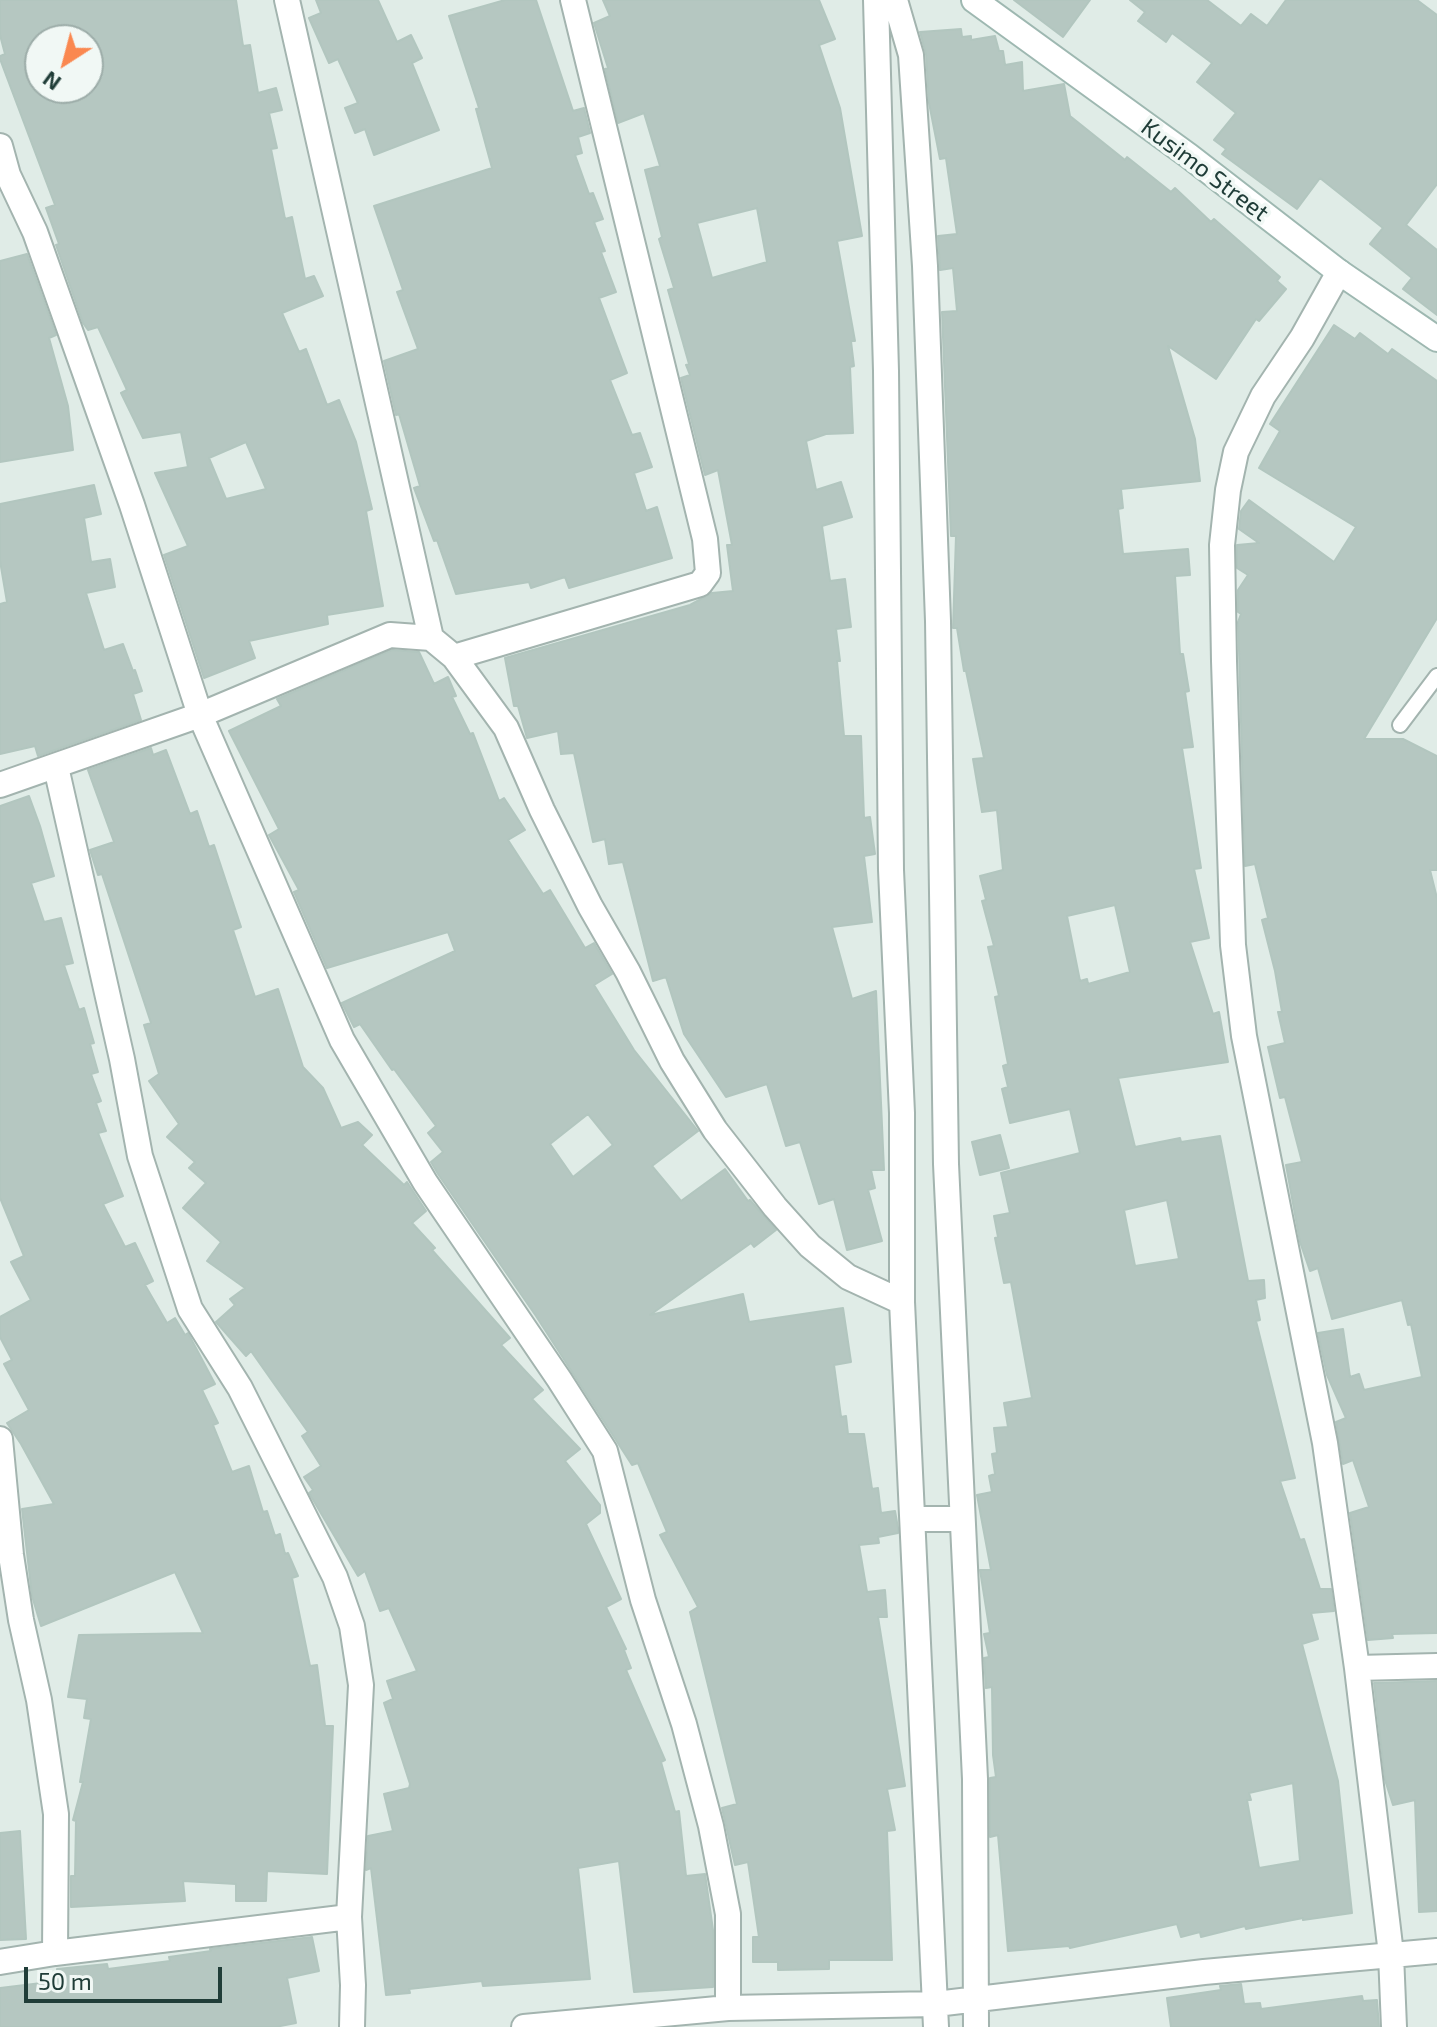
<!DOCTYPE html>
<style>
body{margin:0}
#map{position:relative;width:1437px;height:2027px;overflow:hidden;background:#e0ece7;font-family:"Exo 2",sans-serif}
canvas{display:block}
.north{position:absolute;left:24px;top:24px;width:80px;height:80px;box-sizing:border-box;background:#f1f8f5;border:2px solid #9dada9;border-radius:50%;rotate:216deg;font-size:22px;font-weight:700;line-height:32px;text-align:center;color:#203d38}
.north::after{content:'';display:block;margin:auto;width:28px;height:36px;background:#fa8850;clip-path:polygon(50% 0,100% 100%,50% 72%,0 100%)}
.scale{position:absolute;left:24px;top:1967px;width:198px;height:36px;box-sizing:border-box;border:4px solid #203d38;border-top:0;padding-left:10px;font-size:24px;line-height:28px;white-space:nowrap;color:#203d38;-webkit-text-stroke:6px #f1f8f5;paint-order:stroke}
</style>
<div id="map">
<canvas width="1437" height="2027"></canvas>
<div class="north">N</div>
<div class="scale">50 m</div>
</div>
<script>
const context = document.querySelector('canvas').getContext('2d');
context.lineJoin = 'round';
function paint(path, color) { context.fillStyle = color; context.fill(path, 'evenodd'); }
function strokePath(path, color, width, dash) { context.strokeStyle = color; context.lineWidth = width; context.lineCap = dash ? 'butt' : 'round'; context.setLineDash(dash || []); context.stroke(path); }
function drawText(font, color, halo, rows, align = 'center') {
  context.font = font + ' "Exo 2",sans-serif'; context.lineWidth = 7; context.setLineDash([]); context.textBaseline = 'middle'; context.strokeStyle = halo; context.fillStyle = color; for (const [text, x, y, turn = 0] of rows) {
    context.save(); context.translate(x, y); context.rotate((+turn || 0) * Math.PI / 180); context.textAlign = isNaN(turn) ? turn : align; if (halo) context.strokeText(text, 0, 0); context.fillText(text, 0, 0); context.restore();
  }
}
const building = new Path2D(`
 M0,0h236l7,46 7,-1 8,48 18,-5 6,22 -13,3 8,35 -6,1 14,70 7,-2 13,62 9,-3 9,20 -41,17 17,39 7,-3 21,56 12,-5 17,42 16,67 -6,2 17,95 -56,9 1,9 -79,17 6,17 -51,20 -40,-123 24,-9 -33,-73 33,-6 -7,-35 -38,6 -22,-45 6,-3 -29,-63 -10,3 -5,-7 -27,-78 3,-1 -13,-36 9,-3 -55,-146v-3l5,-2 -5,-19zM40,40h48v48h-48zM246,442l20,47 -40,10 -17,-41z
 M316,0h62l19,42 14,-7 11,23 -10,5 27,67 -65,25 -9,-26 -10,4 -10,-25 13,-5 -20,-44 -9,4 -20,-45 12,-5z
 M505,0h31l37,111 11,-3 6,25 -12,4 4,16 -7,2 14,39 4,-1 10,26 -9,3 11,29 -4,1 15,40 -17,6 28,75 -17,7 22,55 8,-2 12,34 -18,6 12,38 11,-4 15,51 -103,30 -4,-11 -34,11 -2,-6 -73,12 -19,-54 -3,1 -20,-53 6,-2 -21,-72 -3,1 -12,-54 34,-12 -21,-57 6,-2 -29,-84 118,-38 -16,-59 3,-1 -30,-92z
 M603,0h216l16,39 -16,6 21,63 22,128 -25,5 18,100h-4l3,25 -4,1 3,66 -27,1 -20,7 10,49 25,-8 11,35 -30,9 8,55 15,-2 6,48 -15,2 4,32h-3l7,75h17l3,82 6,-1 5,37 -11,2 8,66 -40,5 20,72 24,-8 8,179h-13l4,18 -7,2 14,51 -35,9 -13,-51 -15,5 -19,-62 -14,4 -19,-62 -41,13 -42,-63 -18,-57 -13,4 -30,-119 -14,2 -4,-25 -12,3 -19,-89 -13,1 -3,-23 -31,7 -9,-32h-4l-9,-48 185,-53 22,-12 21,-2 -6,-46h5l-14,-75 -13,5 -24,-97 9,-3 -4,-10 3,-1 -21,-74 6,-2 -15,-49 3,-2 -17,-67 15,-4 -16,-53 -26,10 -13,-54 3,-1 -14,-45 16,-7zM757,208l10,54 -55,16 -15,-55z
 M1014,0h76l-27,37z
 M1130,0h77l34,26 10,-12 16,12 19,-26h131l20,15v169l-31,41 31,25v65l-34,-26 9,-11 -42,-34 13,-16 -63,-50 -23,31 -75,-55 4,-5 -12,-9 22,-27 -39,-31 15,-19 -40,-30 -6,9 -28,-21 7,-9z
 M961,29l1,8 9,-1v4l24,-4 4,15h4l2,14 17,-3 1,29 41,-7 6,32 55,44 2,-3 44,35 4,-4 36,34 3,-3 66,58 -3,4 9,8 -27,32 -3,-2 -40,60 -48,-33 27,93 5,42 -79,8 2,19 -5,1 5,45 65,-5 2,26 -15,1 5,78h3l6,37 -4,1 8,55 -11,1 19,120 -7,1 15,69 -19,4 23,72 6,-2 9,50 -110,16 17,69 45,-9 1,4 39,-6 28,145 16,-1 1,18 -9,2 4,20 -4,1 39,157 -15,3 20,59 4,-1 16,50h11l3,22 -23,2 7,26 -16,5 36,137 14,132 -49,7v-2l-57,11 -1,-3 -44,11 -1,-5 -19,5 -4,-13 -107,24 -1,-2 -61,5 -10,-116 -8,2v-59l6,-1 -3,-22 -1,-68 -6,1 -2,-30 5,-1 -5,-23 6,-1 -10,-63h11l-14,-75 15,-3 -3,-16 6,-2 -3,-20 5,-1 -3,-25 14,-1 -4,-24 28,-5 -21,-116 -7,1 -9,-45 3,-1 -4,-21 16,-3 -9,-40 79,-20 -10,-44 -60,14 -8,-34 6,-2 -5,-21 5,-2 -13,-67 4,-1 -11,-49 6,-1 -12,-45 4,-1 -6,-24 23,-6 -6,-60 -15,2 -9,-53 11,-1 -18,-87h-2l-7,-43h-4l3,-92h-5l-9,-224 15,-1 -4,-43 -13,2 -2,-34 19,-2 -11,-76 -6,1 -11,-56 -3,-49 -6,-22zM1115,905l15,67 -42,12 -1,-5 -7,2 -13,-65zM1167,1200l12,59 -44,7 -11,-56zM1293,1783l7,78 -41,7 -12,-68h4l-2,-7z
 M27,254l29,81 -7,3 19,68 5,44 -73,12v-201z
 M1334,325l21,14 5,-6 28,21 4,-5 45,32v237l-73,121h39l34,17v114h-7l7,28v735l-45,1 1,4 -25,2 -18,-127 19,-6 -16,-47 -10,4 -7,-42 10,-4 -19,-43 -9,-42 25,-4 7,48 9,-3 5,16 58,-13 -11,-53 -3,1 -6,-25 -70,19 -14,-51 -8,3 -10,-29 -14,-77 16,-3 -17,-65 -5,1 -12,-51 17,-4 -7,-31h4l-7,-41 -13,-51 6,-2 -13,-54 -10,2 -6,-216 -1,-28 3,-8 -3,-2v-22l10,-15 -11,-7v-23l22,-2 -20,-14 2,-18 8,-11 85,62 22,-35 -97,-59 21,-37 -10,-7z
 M94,485l7,29 -17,4 7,44 19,-3 5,28 -29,6 18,57 19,-6 10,27 2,-1 7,21 -9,3 8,26 -103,36 -3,-10 -35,8v-150l7,-2 -7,-41v-57z
 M392,650l27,2 15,32 14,-7 8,19 -4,1 18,37 3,-1 26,68 5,-3 21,32 -17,10 35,54 7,-4 35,58 9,-5 18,31 -18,11 40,65 64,81 -46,35 29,35 44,-32 23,32 2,-1 26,30 -22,17 -3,-4 -101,72 93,-21 6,28 94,-14 8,54 -17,3 7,52 5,-1 2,18h16l8,55 6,-1 3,25 14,-2 3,17v5l-20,4 1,6 -20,2 8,47 18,-2 2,27h-9l27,169 -18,3 8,41 -8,1 5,129h-63v9l-51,1v-8h-25v-25h6l-11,-75 -13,3 -13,-57 15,-4 -47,-192 8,-5 -38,-72 7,-3 -29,-69 -6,2 -96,-149 -98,-142 -7,-12 12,-10 -15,-19 8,-7 -42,-57 -2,1 -32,-46 -6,3 -12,-24 113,-52 -7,-19 -121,36 -33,-76 5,-2 -30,-55 10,-6 -50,-98 52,-25 -4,-7zM588,1114l25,31 -40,32 -23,-33z
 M151,748l2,7 13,-5 24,64 7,-3 12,36 5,-2 27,82 -8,3 22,67 23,-8 25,78 20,21 18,40 17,-6 14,13 -10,10 42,40 3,-3 19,29 -14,12 23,25 -3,2 78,88 -9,7 42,45 -11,9 48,50 -15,12 35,44v8l-14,11 35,75 -15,8 20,42 -2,1 7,18 -5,2 39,90 -4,2 14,50 4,-1 7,65 19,-2 8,56v57l-79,5 -15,-131 -41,7 12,111 -107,7 -1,-5 -73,8 1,4 -24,2 -15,-127 -5,2 2,-34 25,-5 -9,-37 25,-6 1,-4 -26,-81 9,-4 -6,-18 30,-10 -28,-63 -9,3 -15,-40 -7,5 -49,-83 4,-3 -9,-13 17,-11 -19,-30 6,-4 -57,-81 -5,5 -30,-34 19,-17 -5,-6 15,-11 -38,-27 14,-19 -38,-34 23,-25 -17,-15 6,-6 -28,-25 12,-13 -30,-43 10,-7 -15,-49 7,-2 -49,-149 -4,1 -8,-25 24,-8 -26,-72z
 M29,796l11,30 14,50 -23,7 13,39 17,-4 12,45 -9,2 15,45 5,-2 10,35 -4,1 8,28 -7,2 10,27 -5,2 10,28 -8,2 25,63 -20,8 22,43 10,-4 18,38 -8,4 22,38 8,-5 10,17 3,-2 27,51 -13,6 16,33 -5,2 19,47 17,-6 14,46 4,-1 8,25 5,-2 5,20 3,-1 10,23 -6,2 18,88 7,-1 8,61h8l-6,148 -60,-3 -1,30h-30v-17l-53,-3 2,20 -114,6v-31h4l1,-55 -3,-1 10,-38h-3l11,-63 -7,-1 3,-19 -19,-2 11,-62 124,-2 -28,-61 -134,54 -9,-30 -10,-87 32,-5 -33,-60 -14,-21 22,-13 -25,-46 8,-4 -12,-23v-20l31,-17 -20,-38 13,-6 -24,-58v-392z
 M1000,1135l9,33 -29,7 -8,-33z
 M1437,1681v230l-18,1 -4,-112 -22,5 -8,-25 -11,-97z
 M20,1831l6,108 -26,1v-107z
 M312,1937l7,34 -32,7 9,45 -21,4h-275v-39l58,-7 -1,-12 50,-5 1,5 62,-8 -1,-4 42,-6 -1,-2z
 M1241,1984l3,20 16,-1 1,6 101,-13 1,5 14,-1 2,27h-208l-4,-29 54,-8 -1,-4z`);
paint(building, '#b5c7c1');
strokePath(building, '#b2c6bf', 2);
const lane = new Path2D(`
 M1400,725l37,-49`);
const street = new Path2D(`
 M287,0l144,638 23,19 52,71 36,82 48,96 38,66 44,89 43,69 60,77 35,39 38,31 54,25
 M876,0l10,371 5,499 11,243v189l34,725
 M895,0l16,55 14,211 13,355 8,543 29,615 1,248
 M0,146l8,29 27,57 97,273 68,210 142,325 83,142 134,197 46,72 38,149 41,124 27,102 17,88v94
 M1339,272l-37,66 -39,58 -27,56 -8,38 -6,55 2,116 9,284 11,91 81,407 32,225 34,286 3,73
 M454,657l246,-73 8,-11 -3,-34 -132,-539
 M56,767l66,292 18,97 50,153 50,79 95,189 17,49 9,59 -12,232 4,68 -1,42
 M0,785l200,-70 190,-80 41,3
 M0,1439l11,116 10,65 18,80 17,114 -1,139
 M914,1519h47
 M1357,1668l80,-2
 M0,1962l55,-9 294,-36
 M524,2027l204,-19 208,-4 268,-32 233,-21`);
const secondary = new Path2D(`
 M974,0l215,156 150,116 98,67`);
strokePath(lane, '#a3b4af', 18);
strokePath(street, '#a3b4af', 28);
strokePath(secondary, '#9eb8b1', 28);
strokePath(lane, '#fff', 14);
strokePath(street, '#fff', 24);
strokePath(secondary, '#fff', 24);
drawText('24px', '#203d38', '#f1f8f5', [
 ["Kusimo Street",1205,170,37]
]);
</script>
